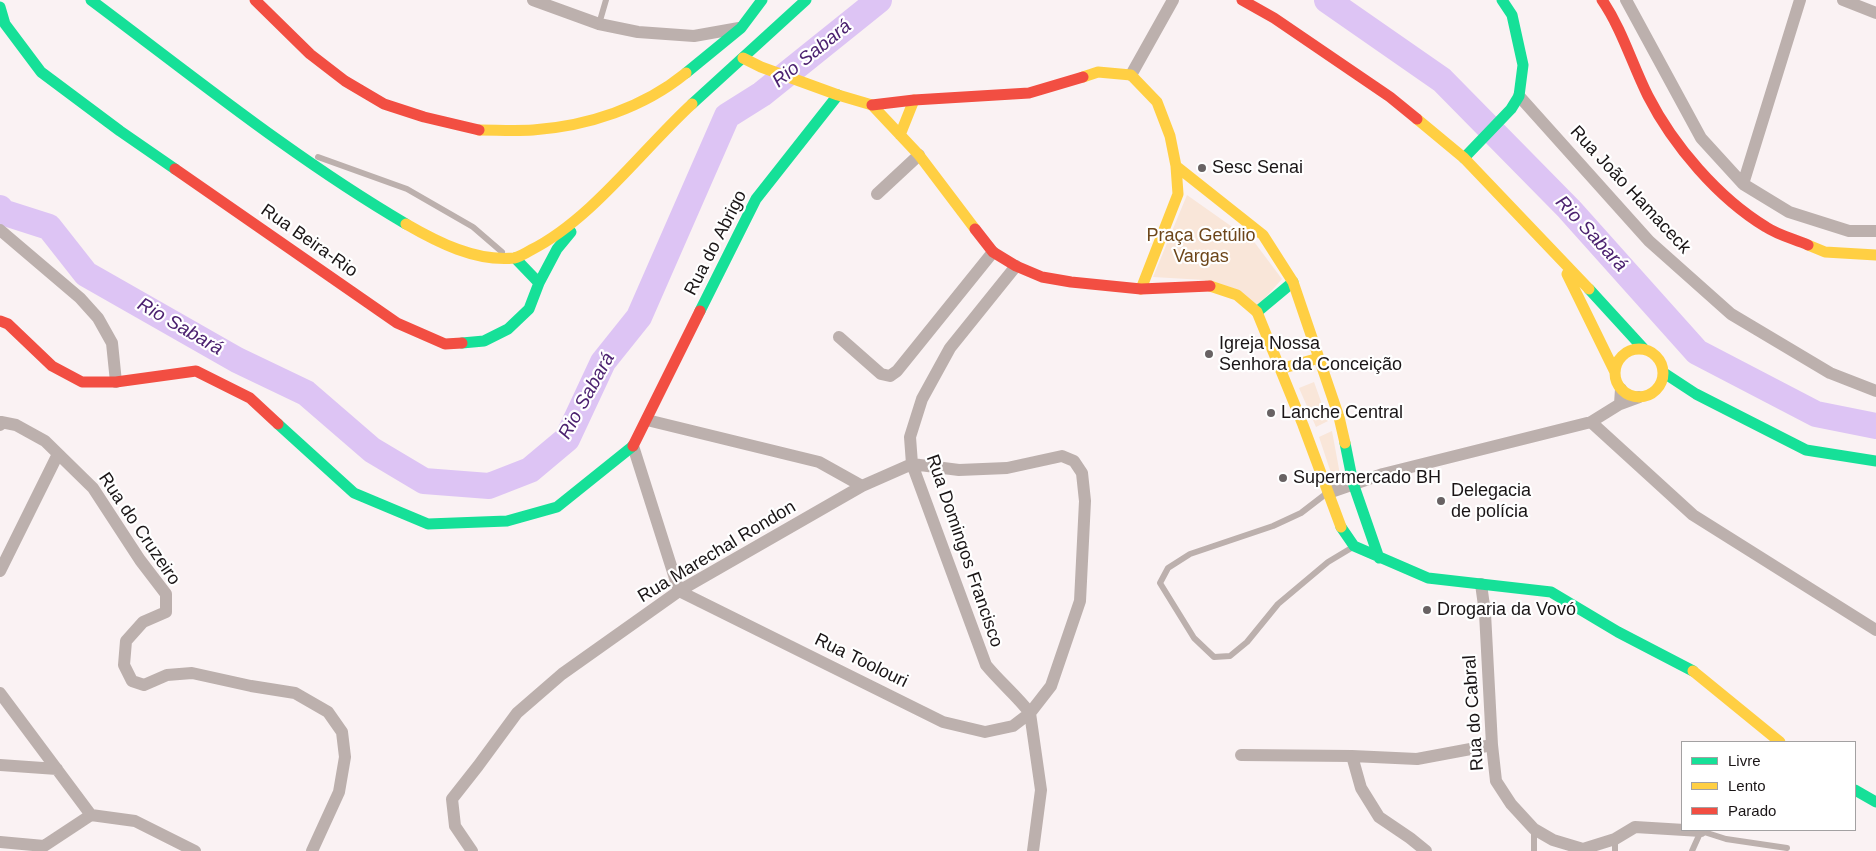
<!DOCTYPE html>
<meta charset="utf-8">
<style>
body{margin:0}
#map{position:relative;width:1876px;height:851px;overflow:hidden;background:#faf2f3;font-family:Arial,sans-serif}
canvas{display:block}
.legend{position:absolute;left:1681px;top:741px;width:175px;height:90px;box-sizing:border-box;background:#fff;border:1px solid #a3a1a2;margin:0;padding:6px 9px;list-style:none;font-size:15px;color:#1a1516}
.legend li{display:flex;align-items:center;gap:10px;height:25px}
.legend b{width:25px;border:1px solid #a3a1a2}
</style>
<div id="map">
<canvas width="1876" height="851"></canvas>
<ul class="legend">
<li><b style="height:6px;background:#16e098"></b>Livre</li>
<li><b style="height:6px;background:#ffcf43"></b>Lento</li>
<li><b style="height:6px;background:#f24e42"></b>Parado</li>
</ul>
</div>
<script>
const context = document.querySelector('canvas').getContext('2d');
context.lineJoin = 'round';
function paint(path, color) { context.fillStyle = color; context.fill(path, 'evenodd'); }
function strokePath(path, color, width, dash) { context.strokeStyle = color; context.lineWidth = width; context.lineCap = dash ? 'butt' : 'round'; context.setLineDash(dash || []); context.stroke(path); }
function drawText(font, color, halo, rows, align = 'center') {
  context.font = font + ' Arial,sans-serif'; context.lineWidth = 4.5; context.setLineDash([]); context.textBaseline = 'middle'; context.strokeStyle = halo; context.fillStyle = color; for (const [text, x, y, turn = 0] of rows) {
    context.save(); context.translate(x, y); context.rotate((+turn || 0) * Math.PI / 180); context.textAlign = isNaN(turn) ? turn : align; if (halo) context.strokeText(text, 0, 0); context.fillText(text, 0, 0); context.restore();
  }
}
paint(new Path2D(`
 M1187,195l68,48 27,36 -25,28 -53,-27 -51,-3z
 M1314,382l14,39 -12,6 -17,-39z
 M1332,431l7,38v3l-5,3 -4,-5 -11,-33z`), '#f9e6d9');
strokePath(new Path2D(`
 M1327,0l115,80 127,129 128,143 119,62 60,12
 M0,208l2,4 47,15 37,47 151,86 69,33 66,57 52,31 65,5 41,-16 37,-31 36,-77 36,-45 88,-201 35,-22 117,-94`), '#ddc4f4', 26);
strokePath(new Path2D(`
 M599,24l7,-24
 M318,157l89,32 66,38 29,25
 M1327,493l-26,20 -28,13 -83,28 -22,14 -8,15 34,55 20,19 16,-1 17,-14 31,-38 50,-42 25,-15
 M1534,851v-21
 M1615,851v-12
 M1692,851l9,-20 25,8 61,9`), '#bcb0ad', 6);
strokePath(new Path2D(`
 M533,0l66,24 39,8 56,4 45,-8
 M1626,0l75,138 42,46 46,28 60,19h27
 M1843,0l33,13
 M1131,75l42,-75
 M1519,96l130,145 82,73 99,59 46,18
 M1743,184l57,-184
 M877,194l42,-39
 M0,230l80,68 18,20 14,25 4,39
 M839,337l42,37 9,2 7,-5 96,-119
 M1620,404l1,-15
 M647,420l172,42 43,24
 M1591,422l102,93 183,115
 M0,425l1,-3 15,3 29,16 48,47 47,72 26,34v18l-23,10 -17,19 -2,24 8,16 12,4 23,-10 25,-2 59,13 44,7 33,19 14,20 3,25 -6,35 -27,59
 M633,446l46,145 264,131 42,10 28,-6 17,-13c-13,-17 -30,-31 -44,-48l-74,-201 -2,-27 12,-38 28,-51 66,-82
 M1328,493l55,-19 208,-52 29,-18 19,-7
 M0,571l58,-117
 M1481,584l4,29 7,132 4,36 15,23 23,25 19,11 30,9 32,-10 20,-12 66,4
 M0,693l91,122 44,6 60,30
 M1241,755l111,1 65,3 75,-14
 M1352,756l9,32 18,29 31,21 16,13
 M0,765l57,4
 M0,842l44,4 47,-31
 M472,851l-17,-25 -3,-27 26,-33 39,-53 45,-39 117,-83 183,-105 50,-22 47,6 48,-2 55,-12 12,5 8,12 3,28 -5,100 -29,85 -21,27 11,77 -8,61`), '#bcb0ad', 12);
strokePath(new Path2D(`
 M91,0c103,77 204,159 315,224
 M0,7l5,17 36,48 79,59 55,38
 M686,73l55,-45 21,-28
 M692,104l114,-104
 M1464,158l47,-49 8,-13 4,-31 -11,-50 -10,-15
 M515,258l24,25
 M1589,289l54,59
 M700,311l56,-112 82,-104
 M1257,312l36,-30
 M462,343l22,-2 24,-12 21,-20 10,-26 18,-34 14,-17
 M1664,373l32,21 110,56 70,11
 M278,424l76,69 74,31 79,-3 50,-14 76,-61
 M1345,443l8,40 26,75
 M1341,527l13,19 74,32 123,14 67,40 75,39
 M1855,790l21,12`), '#16e098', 11);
strokePath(new Path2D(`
 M743,58l18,9 77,28 34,10 47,50 56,74
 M1083,77l15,-5 33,3 26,27 13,34 6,30 2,28 -37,95
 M1417,119l47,39 125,131
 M479,130c17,0 36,1 54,0 55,-4 110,-22 153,-57
 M900,135l14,-35
 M1176,166l87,69 30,47 46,135 6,26
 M406,224c31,18 70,38 108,34 5,-1 12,-5 17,-8 60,-30 111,-100 161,-146
 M1808,245l17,7 51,3
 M1567,274l48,98
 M1210,286l27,9 20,17 46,113 38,102
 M1615 373a24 24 0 1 1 48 0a24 24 0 1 1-48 0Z
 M1280,369l39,-11
 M1693,671l87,71`), '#ffcf43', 11);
strokePath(new Path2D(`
 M255,0l55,54 35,27 39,23 40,13 55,13
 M1242,0l32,18 116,79 27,22
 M1602,0c20,29 30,64 46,96 25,49 70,102 118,131 12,8 28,12 42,18
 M872,105l42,-5 115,-7 54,-16
 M175,169l222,154 48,21 17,-1
 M975,229l18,23 23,14 26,11 29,5 70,7 69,-3
 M0,321l8,3 44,42 30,16h34l80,-11 54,27 28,26
 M633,446l67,-135`), '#f24e42', 11);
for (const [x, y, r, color] of [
 [1202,168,5,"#686263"],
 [1209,354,5,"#686263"],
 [1271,413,5,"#686263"],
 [1283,478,5,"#686263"],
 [1441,501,5,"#686263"],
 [1427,610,5,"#686263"]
]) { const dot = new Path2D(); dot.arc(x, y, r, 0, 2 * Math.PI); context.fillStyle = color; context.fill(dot); strokePath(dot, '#fff', 2); }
drawText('18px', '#1a1516', '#fff', [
 ["Sesc Senai",1212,168],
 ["Igreja Nossa",1219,344],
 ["Senhora da Conceição",1219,365],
 ["Lanche Central",1281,413],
 ["Supermercado BH",1293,478],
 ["Delegacia",1451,491],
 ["de polícia",1451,512],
 ["Drogaria da Vovó",1437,610]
], 'left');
drawText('18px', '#1a1516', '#fff', [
 ["Rua João Hamaceck",1630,190,47],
 ["Rua Beira-Rio",309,241,35],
 ["Rua do Abrigo",716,243,-63],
 ["Rua do Cruzeiro",139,529,56],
 ["Rua Domingos Francisco",964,551,71],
 ["Rua Marechal Rondon",717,552,-31],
 ["Rua Toolouri",861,661,26],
 ["Rua do Cabral",1474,713,-94]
]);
drawText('18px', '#6d461a', '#fff', [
 ["Praça Getúlio",1201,236],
 ["Vargas",1201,257]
]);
drawText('italic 19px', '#4c2270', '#fff', [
 ["Rio Sabará",812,54,-39],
 ["Rio Sabará",1591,234,47],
 ["Rio Sabará",180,327,30],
 ["Rio Sabará",587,396,-61]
]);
</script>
